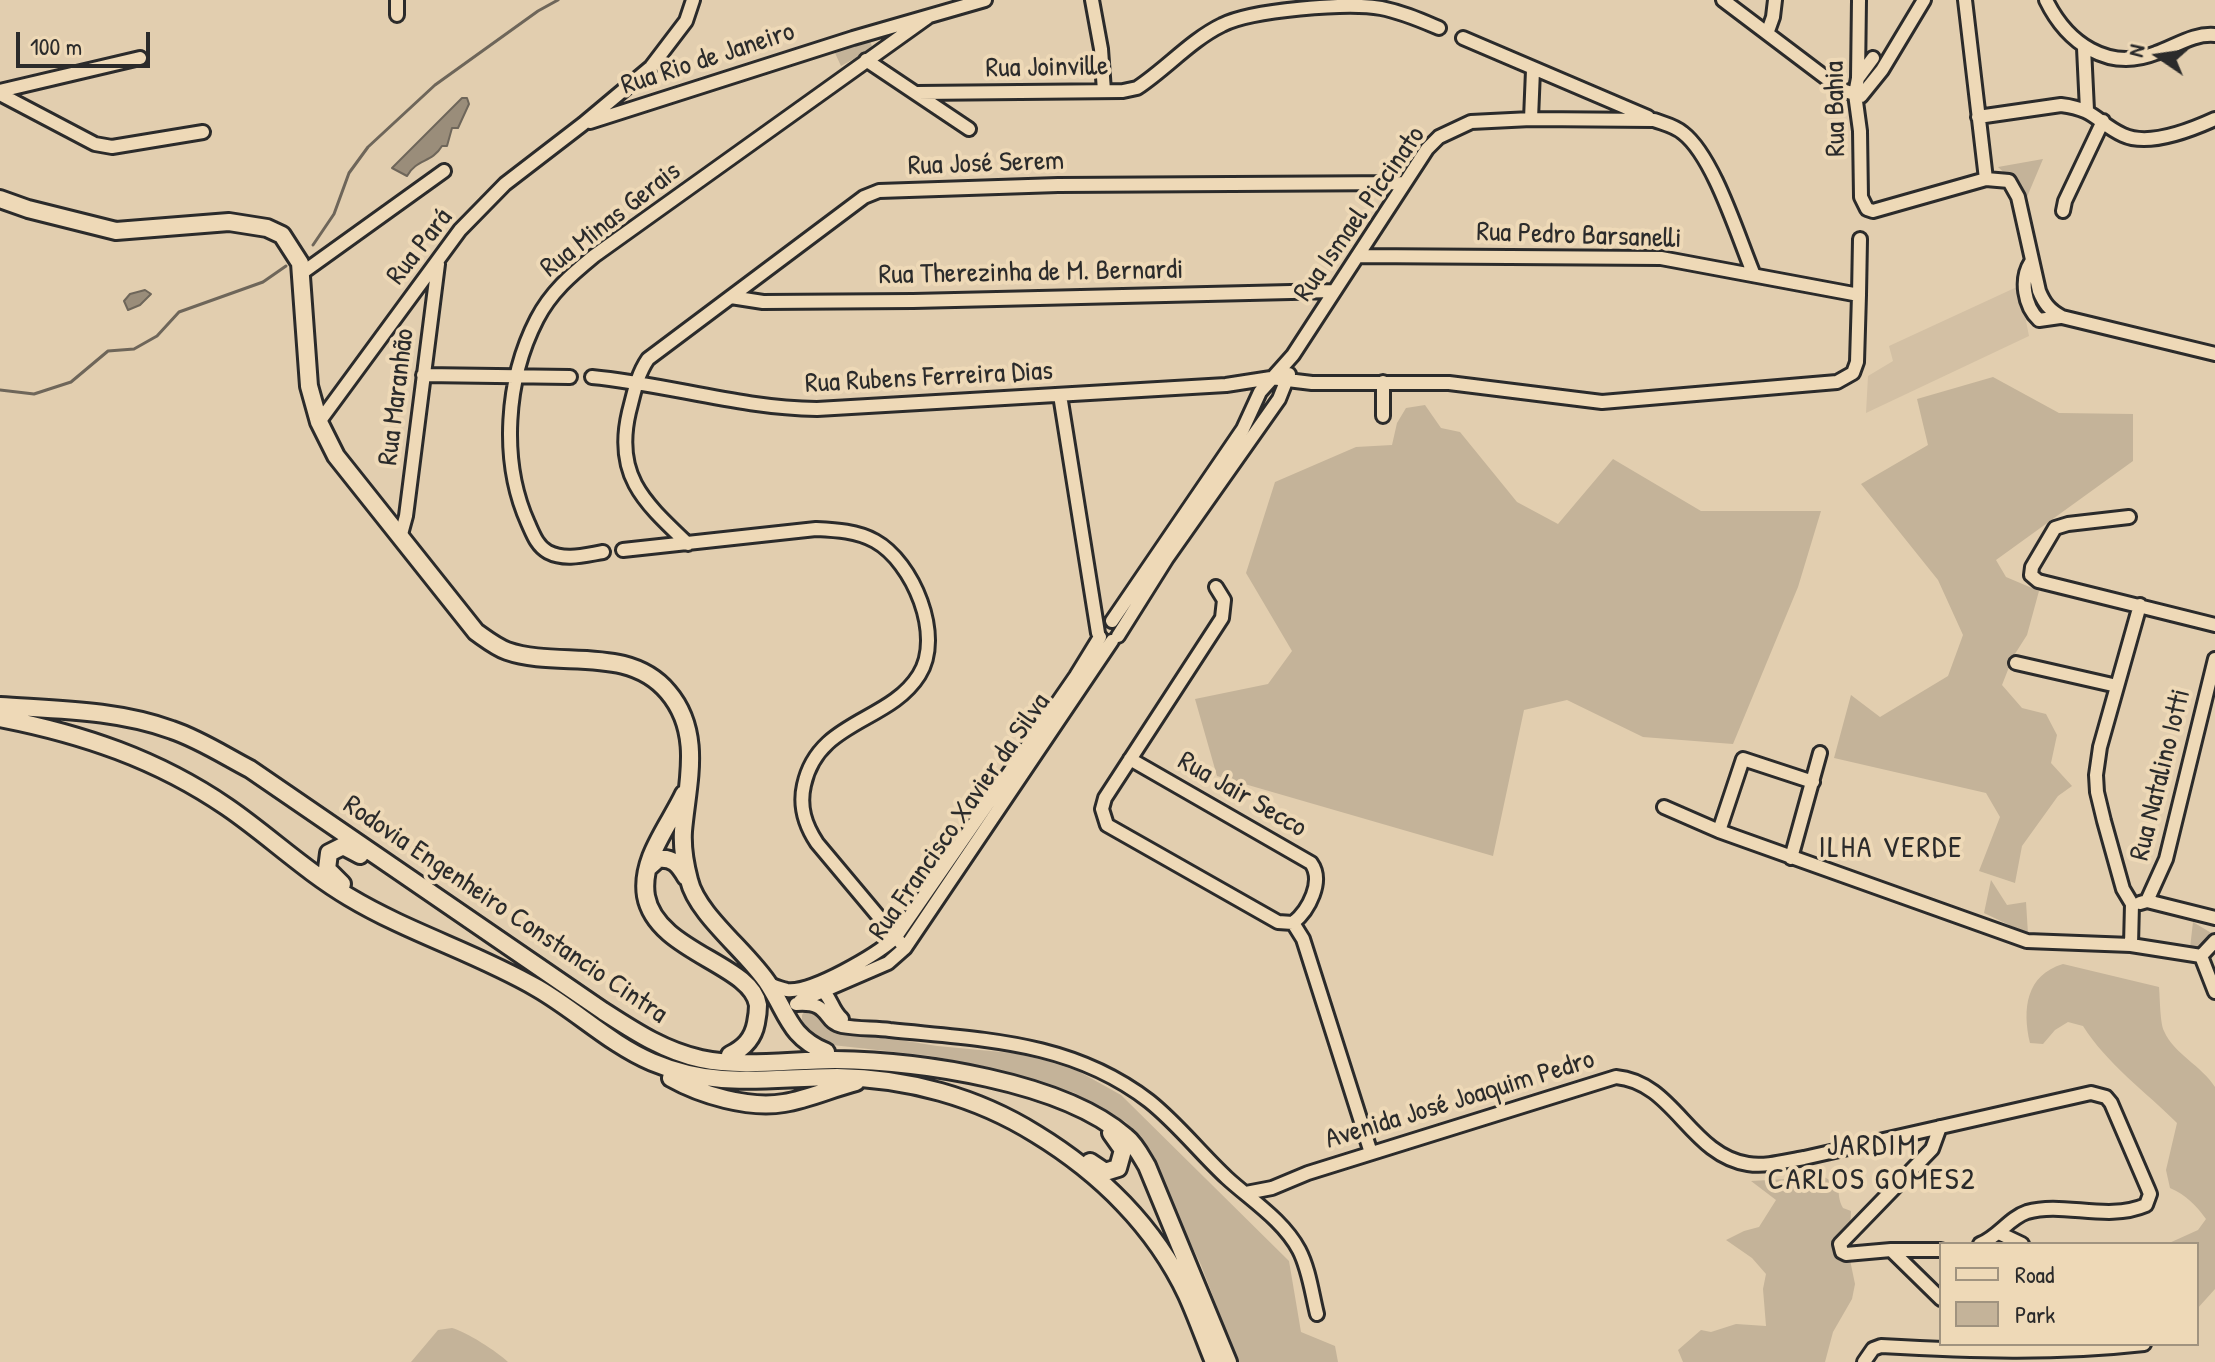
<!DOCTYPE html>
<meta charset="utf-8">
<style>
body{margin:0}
#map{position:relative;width:2215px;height:1362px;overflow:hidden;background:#e2ceaf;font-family:"Patrick Hand",sans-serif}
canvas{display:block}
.legend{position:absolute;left:1939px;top:1242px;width:260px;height:104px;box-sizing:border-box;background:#eed9b7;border:2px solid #a0937f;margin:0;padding:10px 14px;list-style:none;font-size:24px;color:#2b2b2b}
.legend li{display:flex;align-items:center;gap:16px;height:40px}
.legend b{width:40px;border:2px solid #a0937f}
.north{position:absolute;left:2119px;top:16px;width:80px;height:80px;-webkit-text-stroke:6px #eed9b7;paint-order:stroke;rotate:283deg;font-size:22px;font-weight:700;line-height:32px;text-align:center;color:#2b2b2b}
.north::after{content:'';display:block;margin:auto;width:28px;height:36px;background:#2b2b2b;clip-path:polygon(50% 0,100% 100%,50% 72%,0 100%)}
.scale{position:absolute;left:16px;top:32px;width:134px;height:36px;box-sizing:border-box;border:4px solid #2b2b2b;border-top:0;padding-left:10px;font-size:24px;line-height:28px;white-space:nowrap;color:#2b2b2b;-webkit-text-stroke:6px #eed9b7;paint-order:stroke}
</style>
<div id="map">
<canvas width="2215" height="1362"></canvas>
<ul class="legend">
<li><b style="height:10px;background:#eed9b7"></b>Road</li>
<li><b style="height:22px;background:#c4b399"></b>Park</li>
</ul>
<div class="north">N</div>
<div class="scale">100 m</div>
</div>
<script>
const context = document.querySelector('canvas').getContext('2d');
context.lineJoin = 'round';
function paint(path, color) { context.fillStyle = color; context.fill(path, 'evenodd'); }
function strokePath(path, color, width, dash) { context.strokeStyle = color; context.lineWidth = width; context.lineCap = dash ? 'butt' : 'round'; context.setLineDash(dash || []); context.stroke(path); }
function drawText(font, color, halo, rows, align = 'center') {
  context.font = font + ' "Patrick Hand",sans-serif'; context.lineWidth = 8; context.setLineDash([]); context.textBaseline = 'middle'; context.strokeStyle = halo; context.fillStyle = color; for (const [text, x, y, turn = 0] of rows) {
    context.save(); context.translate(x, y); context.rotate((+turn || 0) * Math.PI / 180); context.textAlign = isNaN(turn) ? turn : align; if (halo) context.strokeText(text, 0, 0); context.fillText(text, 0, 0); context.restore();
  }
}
paint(new Path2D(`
 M2019,286l10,50 -163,77 2,-37 25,-15 -4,-15z`), '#d3c0a4');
paint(new Path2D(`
 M869,39l3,7 -2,4 -29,16 -6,-13z
 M2043,159l-19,45 -10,-22 -16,-15z
 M1993,377l66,36 74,1v47l-137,99 10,17 33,14 -12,44 -14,22 -11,28 20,23 24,6 11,21 -6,28 21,23 -14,10 -36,50 -7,37 -36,-12 21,-54 -14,-24 -152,-35 17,-63 29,22 68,-41 15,-41 -25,-55 -77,-96 67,-39 -11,-46z
 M1425,405l16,23 19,4 57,70 41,22 55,-65 88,52h120l-23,76 -65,157 -90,-7 -76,-37 -43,10 -31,146 -276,-80 -22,-77 73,-15 24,-33 -46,-78 29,-91 81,-35 36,-2 5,-22 9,-15z
 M1991,880l16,25 19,-3 2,32 -44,-21z
 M2193,922l20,12 2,3 -6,9 -13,4 -6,-2z
 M2063,964l96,23c1,11 1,36 5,44 10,23 38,35 51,56v202l-18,20v-65h-30l31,-14 8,-11c-10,-14 -20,-24 -36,-31l-4,-18 11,-47c-31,-31 -70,-59 -94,-97l-15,-4 -13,8 -12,14 -13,-1c-8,-34 -4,-68 33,-79z
 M813,1010l32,21 92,15 75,7 32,7 34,11 43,24 168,166 12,71 34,14 3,16h-100l-37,-97 -58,-120 -17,-23 -51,-29 -88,-26 -55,-11 -109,-12 -15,-12 -6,-8v-9l3,-4z
 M1824,1177c22,11 10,14 19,31l8,3 -2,44 6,29 -3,15 -19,33 -8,30h-142l-5,-12 23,-20 10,2 25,-8 30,2 -3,-37 3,-15 -14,-16 -26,-18 18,-9 15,-4 17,-27 -25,-19z
 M452,1328c13,3 46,24 56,34h-97l27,-32z`), '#c4b399');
const water = new Path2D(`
 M462,98h5l2,6 -11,24h-6l-5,18h-5c-10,17 -26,13 -35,30l-15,-8z
 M145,290l6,4 -11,11 -12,5 -4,-9 6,-7z`);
paint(water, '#9a8d7a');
strokePath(water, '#6e665a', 2);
strokePath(new Path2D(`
 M313,245l21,-31 15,-41 19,-26 67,-62 103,-74 20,-11
 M0,390l34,4 37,-12 37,-31 26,-2 23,-13 22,-24 84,-30 23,-16`), '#6e665a', 3);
const minor = new Path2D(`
 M1092,0l9,49 3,42
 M1723,0l119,90 19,6 21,-26 42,-70
 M1859,0l-1,78 -3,16 5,37 1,66 6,12 6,2 113,-32 23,2 9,16 21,94c5,12 10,19 23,26l153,37
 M1965,0l21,179
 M2046,0c21,43 62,72 110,53 20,-7 38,-20 59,-18
 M397,15v-15
 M1768,31l5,-14 2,-17
 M1463,38l185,79
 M2084,48l3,62
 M866,60l103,69
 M1859,77l14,-19
 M0,91l140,-33
 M917,93l206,-2 14,-3c29,-19 54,-48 85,-63 29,-15 126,-23 159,-17 21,4 39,12 58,20
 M0,94l95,50 17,3 91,-15
 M1978,117l83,-12c35,4 36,18 62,30 26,12 68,-5 92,-16
 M1531,119l2,-49
 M590,122l263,-84 132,-38
 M2063,211l2,-10 38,-80
 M2031,262c-11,17 -7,44 8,58l21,-3
 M302,273l142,-102
 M1859,295l1,-56
 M731,297l32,5 150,-1 420,-10
 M423,375l147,2
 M592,377c75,7 148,31 225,32l409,-24 45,-7 41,5h137l153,19 235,-20 16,-9 4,-11 2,-67 -198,-37 -303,-2
 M1383,382v34
 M1060,395l38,238
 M319,422l141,-192 45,-46 78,-60 68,-57 35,-46 7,-21
 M2129,517l-61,7 -13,4 -23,39 -1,8 7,6 177,44
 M400,538l6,-22 32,-252
 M688,544c-44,-42 -74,-68 -59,-132 5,-19 8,-37 19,-53l216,-162 15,-6 179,-6 347,-2
 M623,550l193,-21c20,1 41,2 59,12 38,21 69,95 44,134 -30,48 -101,45 -115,110 -5,22 1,40 13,58l88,105
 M603,552c-18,3 -38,9 -55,0 -11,-6 -15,-18 -20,-29 -28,-62 -22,-144 9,-204 14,-27 34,-44 57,-63l334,-239
 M1216,587l8,13 -2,18 -117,180 -3,11 5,16 171,97 15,1
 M1112,621l131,-192 17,-37 33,-37 134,-206 12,-12 32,-15 60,-3 123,1c11,4 21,6 29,13 31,24 55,104 71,142
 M1118,636l49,-78 112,-159 10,-25
 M2016,663l101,23
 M1130,759l181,104c13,18 -2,47 -18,60
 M1664,807l55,24 308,110 104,4 70,11
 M1719,831l24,-72 70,23
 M1791,858l29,-105
 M2147,901l19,-42 49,-200
 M2140,903l7,-2 68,17
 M1293,923l10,16 68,214
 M2131,945l1,-41 -9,-15 -19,-68 -7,-29 -1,-17 4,-28 40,-142
 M2201,956l14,36
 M2201,956l14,-15
 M769,984c5,2 12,5 18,6 25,3 89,-35 108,-52l181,-262 24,-39
 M818,986c15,12 12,22 24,33
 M800,1001l88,-38 17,-15 207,-307
 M796,1004c35,-3 26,18 46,22 16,3 33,2 48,4 94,10 181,11 259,71 29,23 51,52 78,77 24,22 56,42 72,72 10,19 13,44 18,64
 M1940,1127l-8,22 -92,95 2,8 4,2 45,-4h50
 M1246,1193l26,-5 36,-15 308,-96c58,5 74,78 132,87 18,3 38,-3 56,-6l287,-65 15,4 5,6 37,86 2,5 -4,11c-40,17 -82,-4 -119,7 -18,6 -29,25 -47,32
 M1999,1233l23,11
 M1891,1250l50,49
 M1864,1362l9,-13 8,-3c90,5 174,8 263,-2`);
const major = new Path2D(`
 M0,199l28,10 88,22 113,-9 38,6 15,7 18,28 9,123 10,36 17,34 140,176c10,7 20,15 31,19 51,18 121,-7 161,41 35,41 19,92 15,139 -1,16 2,34 6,49 8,35 60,73 80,105 19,30 21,52 57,67
 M0,706c58,4 117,4 172,24 27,9 53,26 78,39l353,242c31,20 61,40 98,48 43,9 90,1 134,1 83,1 227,21 291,77 9,7 15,19 21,29l81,196
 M0,718c82,16 157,41 227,89 41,28 78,64 122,90 60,36 128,56 188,91 40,23 73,56 115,74 66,28 118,15 185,15 70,1 140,20 199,57 64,39 119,93 151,161 10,22 18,45 27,67
 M684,794c-15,32 -44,65 -38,102 10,56 106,68 112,109 0,5 -1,13 -2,18 -3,16 -12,25 -26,32
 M648,868l10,-9c15,-2 21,6 28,18
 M342,884l-15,-15 2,-16 14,-7 17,9
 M671,1078c30,17 78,31 113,25 25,-4 48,-15 72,-21
 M1090,1162l15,10 13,-4 5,-18 -12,-17`);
strokePath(minor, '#2b2b2b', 18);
strokePath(major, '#2b2b2b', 22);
strokePath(minor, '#eed9b7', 12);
strokePath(major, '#eed9b7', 16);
drawText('28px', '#2b2b2b', '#eed9b7', [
 ["Rua Rio de Janeiro",708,59,-18],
 ["Rua Joinville",1047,68,-1],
 ["Rua Bahia",1836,109,-91],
 ["Rua José Serem",986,164,-2],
 ["Rua Ismael Piccinato",1360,214,-55],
 ["Rua Minas Gerais",611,220,-38],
 ["Rua Pedro Barsanelli",1579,236,2],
 ["Rua Pará",420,247,-52],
 ["Rua Therezinha de M. Bernardi",1031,273,-1],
 ["Rua Rubens Ferreira Dias",929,378,-3],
 ["Rua Maranhão",397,397,-83],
 ["Rua Natalino Iotti",2161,775,-76],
 ["Rua Jair Secco",1242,795,30],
 ["Rua Francisco Xavier da Silva",960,817,-55],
 ["Rodovia Engenheiro Constancio Cintra",505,910,34],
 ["Avenida José Joaquim Pedro",1460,1100,-17]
]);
context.letterSpacing = '2px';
drawText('30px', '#2b2b2b', '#eed9b7', [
 ["ILHA VERDE",1891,849],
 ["JARDIM",1872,1147],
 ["CARLOS GOMES2",1872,1181]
]);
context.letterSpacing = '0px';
</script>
